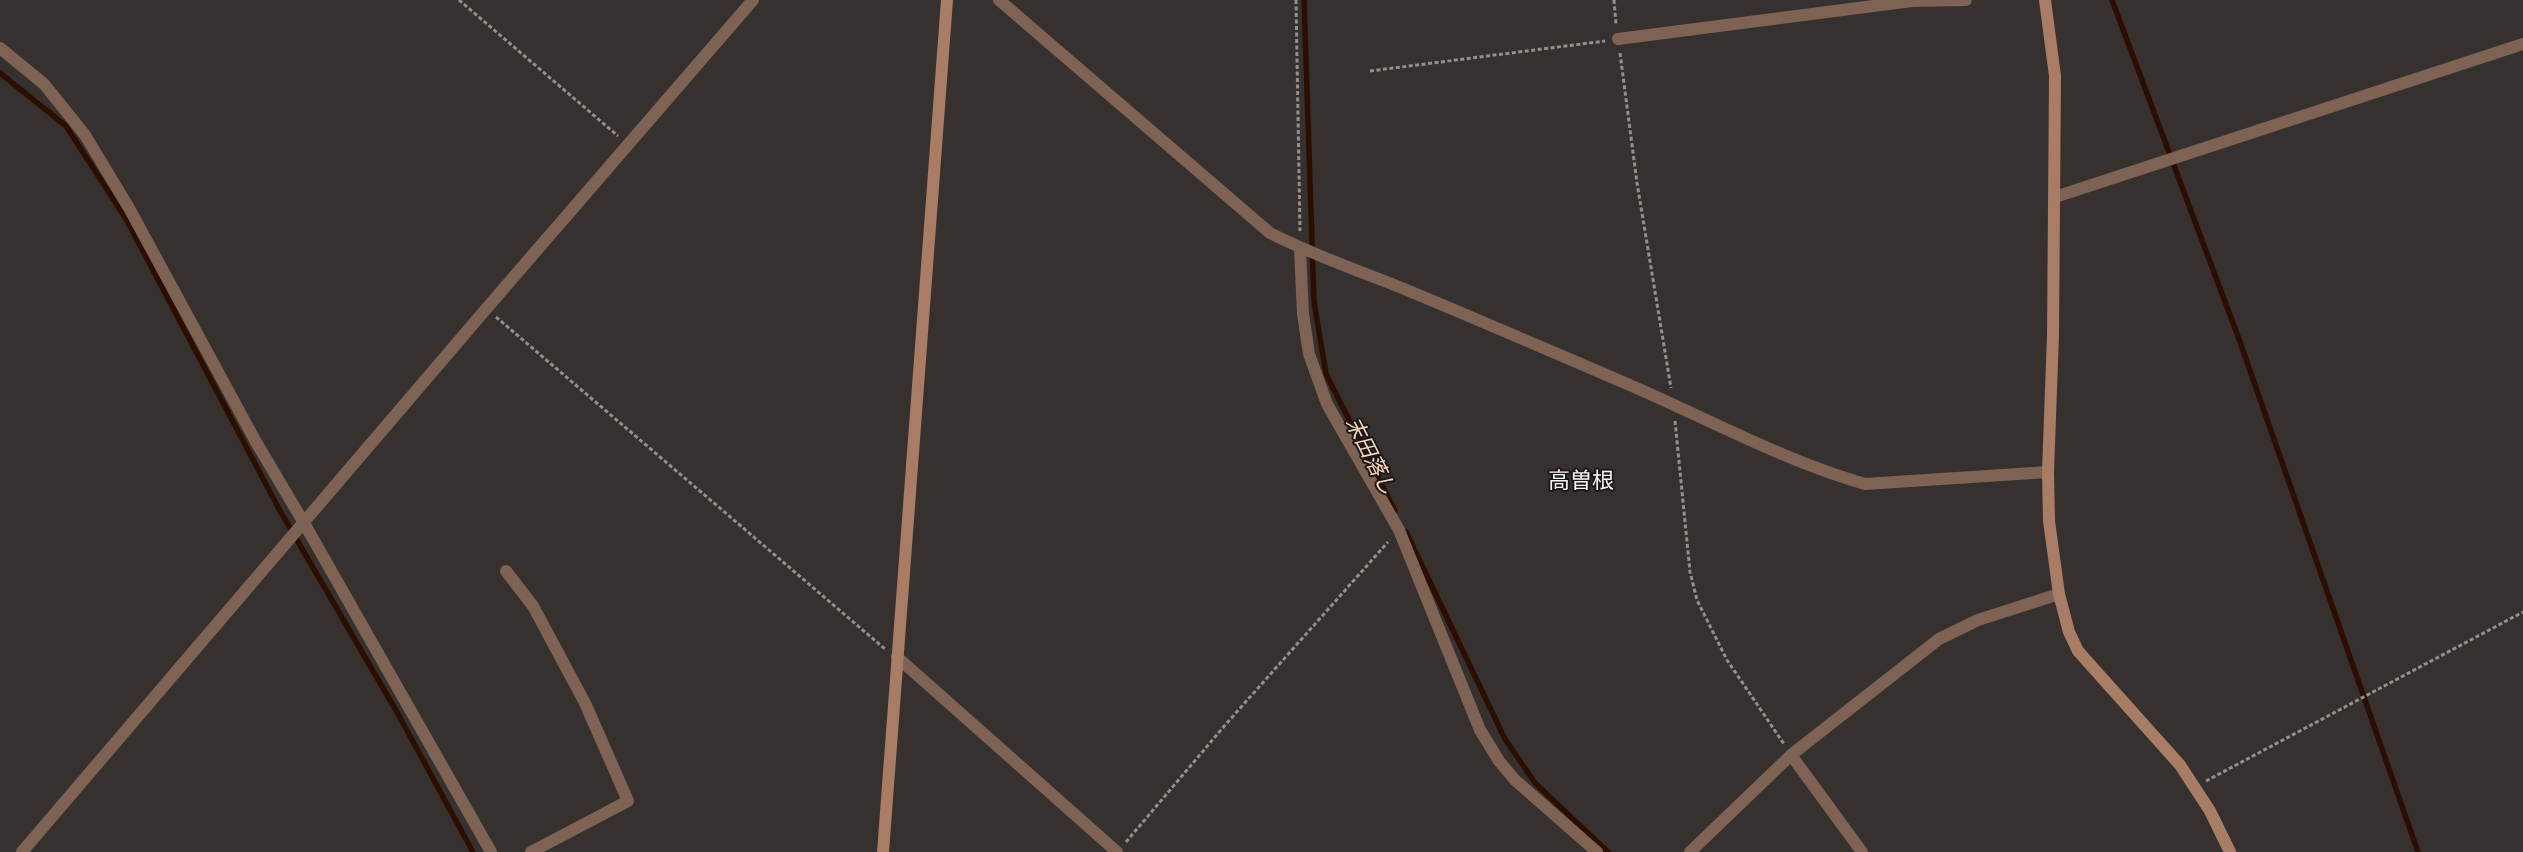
<!DOCTYPE html>
<meta charset="utf-8">
<style>
body{margin:0}
canvas{display:block;background:#36312e}
</style>
<canvas width="2523" height="852"></canvas>
<script>
const context = document.querySelector('canvas').getContext('2d');
context.lineJoin = 'round';
function strokePath(path, color, width, dash) { context.strokeStyle = color; context.lineWidth = width; context.lineCap = dash ? 'butt' : 'round'; context.setLineDash(dash || []); context.stroke(path); }
function drawText(font, color, halo, rows, align = 'center') {
  context.font = font + ' Spectral,"Noto Sans JP",serif'; context.lineWidth = 4; context.setLineDash([]); context.textBaseline = 'middle'; context.strokeStyle = halo; context.fillStyle = color; for (const [text, x, y, turn = 0] of rows) {
    context.save(); context.translate(x, y); context.rotate((+turn || 0) * Math.PI / 180); context.textAlign = isNaN(turn) ? turn : align; if (halo) context.strokeText(text, 0, 0); context.fillText(text, 0, 0); context.restore();
  }
}
strokePath(new Path2D(`
 M1304,0l10,302 12,72 69,137
 M2112,0l127,339 179,513
 M0,73l66,53 60,93 153,290 119,205 75,138
 M1406,532l99,207 30,44 73,69`), '#2c0e00', 5.5);
strokePath(new Path2D(`
 M459,0l159,136
 M1296,0l4,231
 M1614,0l2,24
 M1620,53l17,130 34,205
 M1370,71l235,-30
 M496,317l389,332
 M1675,421l15,151 7,28 30,60 57,84
 M2206,781l317,-169
 M1126,842l100,-118 162,-182`), '#938f8c', 3, [4, 2.5]);
strokePath(new Path2D(`
 M999,0l271,233c39,20 81,35 122,51 76,31 151,64 226,96 81,34 163,80 247,104l183,-12
 M1618,39l294,-38 54,-1
 M0,48l44,36 41,51 44,73 127,234 48,81 187,329
 M2055,197l468,-153
 M1300,249l3,65 6,40 18,50 72,126 81,200 19,31 16,19 82,72
 M506,571l27,35 52,97 43,98 -97,51
 M897,657l220,195
 M1791,755l71,97
 M22,852l464,-543 267,-309
 M1690,852l101,-97 148,-116 39,-19 81,-26`), '#7e6253', 12);
strokePath(new Path2D(`
 M2045,0l10,76 -2,259 -5,137 1,49 10,73 10,38 9,19 102,114 30,46 20,41
 M883,852l64,-852`), '#a87c65', 12);
drawText('italic 21px', '#fad5c1', '#1b1918', [
 ["末田落し",1368,457,63]
]);
drawText('22px', '#f6f3f1', '#1b1918', [
 ["高曽根",1581,484]
]);
</script>
